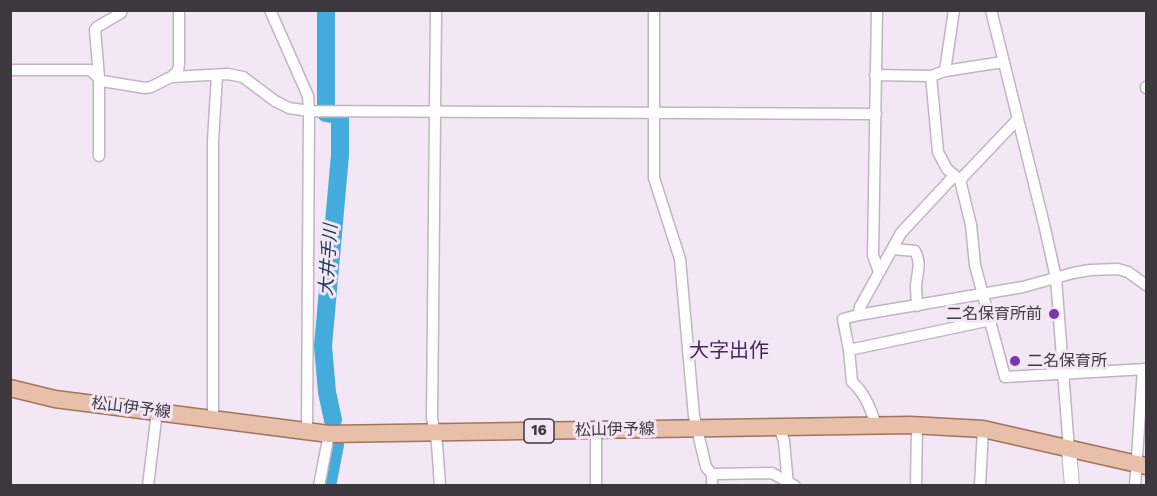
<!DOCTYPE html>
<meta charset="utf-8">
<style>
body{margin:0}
#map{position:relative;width:1157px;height:496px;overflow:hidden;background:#f3e6f5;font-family:"Work Sans",sans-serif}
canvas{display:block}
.frame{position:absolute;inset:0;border:12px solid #3d383e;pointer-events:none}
</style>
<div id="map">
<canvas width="1157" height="496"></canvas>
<div class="frame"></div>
</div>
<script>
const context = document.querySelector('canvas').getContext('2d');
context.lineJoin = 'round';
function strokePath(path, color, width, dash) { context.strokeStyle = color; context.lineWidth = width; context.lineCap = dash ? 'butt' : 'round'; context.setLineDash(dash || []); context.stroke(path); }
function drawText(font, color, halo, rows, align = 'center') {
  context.font = font + ' "Work Sans","Noto Sans JP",sans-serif'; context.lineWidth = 6; context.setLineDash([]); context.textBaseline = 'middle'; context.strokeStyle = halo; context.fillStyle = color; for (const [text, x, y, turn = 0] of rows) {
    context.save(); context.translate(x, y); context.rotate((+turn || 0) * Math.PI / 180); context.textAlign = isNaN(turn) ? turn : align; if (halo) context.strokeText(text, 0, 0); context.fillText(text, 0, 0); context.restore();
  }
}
strokePath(new Path2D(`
 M326,108v-98
 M326,113l14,2v40l-17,191 4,46 6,28
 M327,486l8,-41`), '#43acdc', 18);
const street = new Path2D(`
 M270,10l38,86 1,15 -2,320
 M436,10l-4,408 5,26 3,42
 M654,10v168l26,81 14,157 12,51 6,7v12
 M877,10l-4,245 6,17
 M991,10l53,214 12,54 13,172
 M10,70h80l12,11 43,7 6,-1 20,-10 57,-3 15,3 32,24 14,7 20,3 567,3
 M945,71l58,-9
 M875,75l56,1 14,-5 9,-61
 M931,76l7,76 9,17 13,11 11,45 4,40 30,112 141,-8
 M171,77l7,-6 1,-7v-54
 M1146,87v1
 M99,156v-79l-4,-47 2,-3 24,-14 1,-3
 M960,180l57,-60
 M893,249l22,2c7,13 2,21 1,35 0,7 1,13 1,20
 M858,315l165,-28 50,-14 17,-3 28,-1 10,3 18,13
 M849,350l142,-30
 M213,419v-278l4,-66
 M876,425c-5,-15 -11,-32 -24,-43l-3,-32 -6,-31 15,-4 2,-8 41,-74 53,-57
 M779,427l5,14 4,44
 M596,430v56
 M712,474l60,-1 23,13
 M148,486l9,-75
 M319,486l10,-52
 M916,486l1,-61
 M980,486l3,-57
 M1135,486l8,-117`);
const secondary = new Path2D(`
 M1069,450l3,36`);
const primary = new Path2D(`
 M10,388l45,11 274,35 582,-9 72,4 163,37`);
strokePath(street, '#c1b4c3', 13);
strokePath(secondary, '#c1b4c3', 16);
strokePath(primary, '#a2745e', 19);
strokePath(street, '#fff', 10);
strokePath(secondary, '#fff', 14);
strokePath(primary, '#e8bfa9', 16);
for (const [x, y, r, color] of [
 [1054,314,6,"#7a37aa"],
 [1015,361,6,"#7a37aa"]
]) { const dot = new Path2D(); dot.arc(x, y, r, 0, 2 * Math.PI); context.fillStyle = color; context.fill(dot); strokePath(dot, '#f3e6f5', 2); }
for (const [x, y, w] of [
 [539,431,30]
]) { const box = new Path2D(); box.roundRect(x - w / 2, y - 12, w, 24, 4.5); context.fillStyle = '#f3e6f5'; context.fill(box); strokePath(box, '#3d383e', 1.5); }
drawText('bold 15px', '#3d383e', null, [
 ["16",539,431]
]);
drawText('16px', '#3d383e', '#f3e6f5', [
 ["二名保育所前",1042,314],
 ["二名保育所",1027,361,"left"]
], 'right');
drawText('16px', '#3d383e', '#f3e6f5', [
 ["松山伊予線",131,408,7],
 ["松山伊予線",615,430,-1]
]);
drawText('italic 18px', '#144055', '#f3e6f5', [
 ["大井手川",329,260,-86]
]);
drawText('20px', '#45255e', '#f3e6f5', [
 ["大字出作",729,351]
]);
</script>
